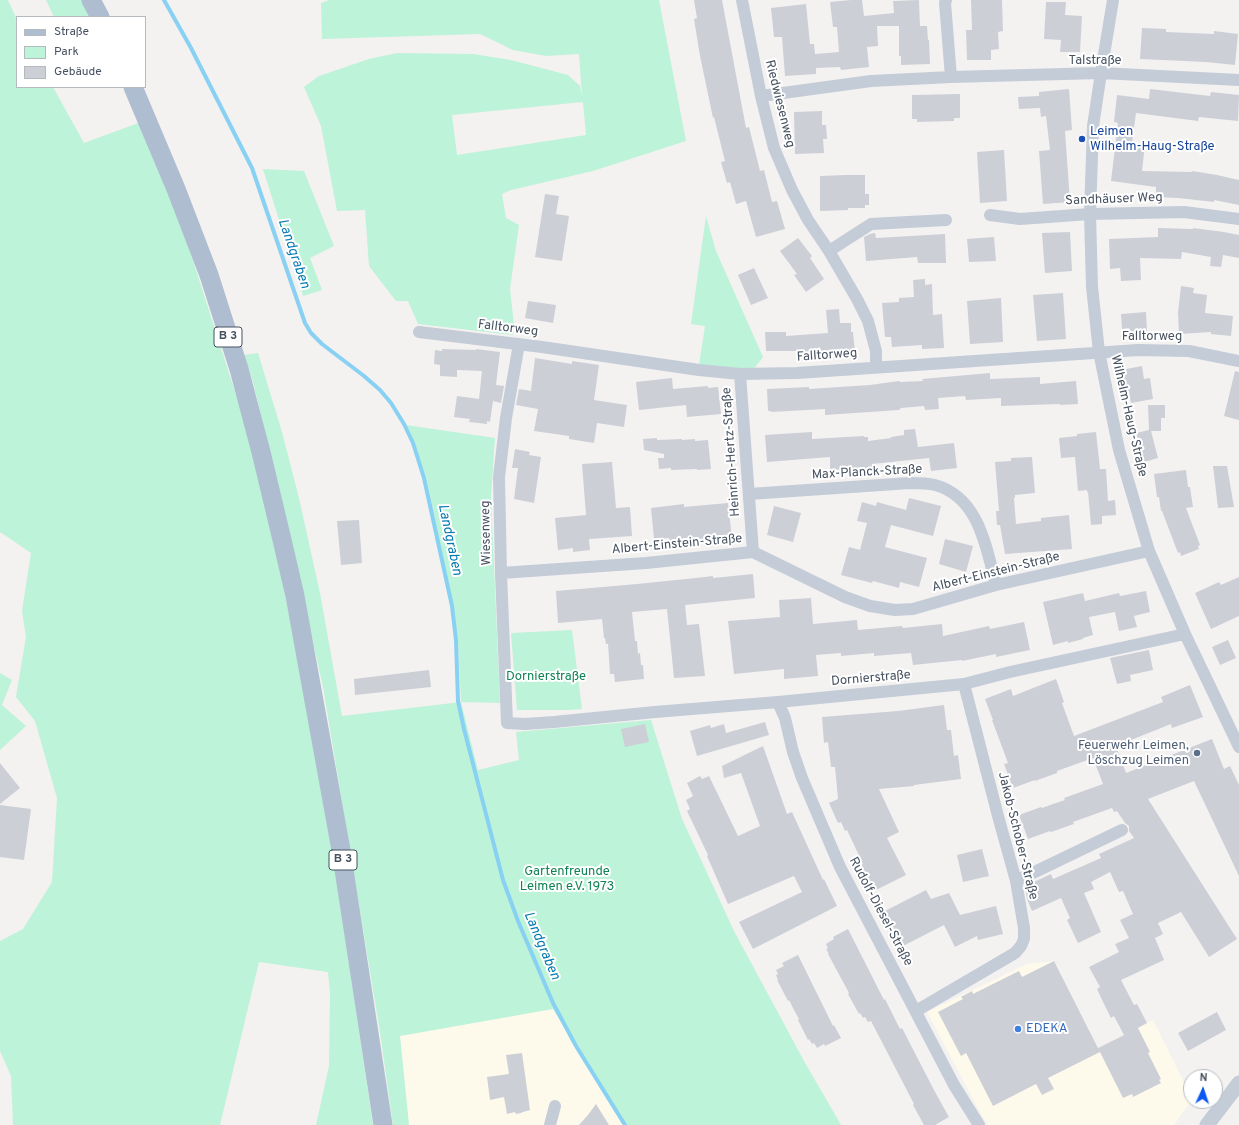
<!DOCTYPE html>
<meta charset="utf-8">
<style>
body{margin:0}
#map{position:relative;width:1239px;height:1125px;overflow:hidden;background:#f4f1f1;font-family:Overpass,sans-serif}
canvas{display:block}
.legend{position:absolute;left:16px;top:16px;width:130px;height:72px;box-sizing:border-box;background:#fff;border:1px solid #b5babf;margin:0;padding:5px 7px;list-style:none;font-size:12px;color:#475260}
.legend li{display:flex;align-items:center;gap:8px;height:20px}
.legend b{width:20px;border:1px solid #b5babf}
.north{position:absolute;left:1183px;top:1069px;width:40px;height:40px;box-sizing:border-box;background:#fff;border:1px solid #b5babf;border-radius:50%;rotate:3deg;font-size:11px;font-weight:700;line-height:16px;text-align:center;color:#475260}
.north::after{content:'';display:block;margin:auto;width:14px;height:18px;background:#0c58f3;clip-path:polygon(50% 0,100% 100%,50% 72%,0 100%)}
</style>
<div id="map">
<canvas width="1239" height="1125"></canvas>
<ul class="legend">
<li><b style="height:5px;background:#afbdd1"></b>Straße</li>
<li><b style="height:11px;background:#bdf3d8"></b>Park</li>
<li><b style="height:11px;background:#cdcfd7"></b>Gebäude</li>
</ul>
<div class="north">N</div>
</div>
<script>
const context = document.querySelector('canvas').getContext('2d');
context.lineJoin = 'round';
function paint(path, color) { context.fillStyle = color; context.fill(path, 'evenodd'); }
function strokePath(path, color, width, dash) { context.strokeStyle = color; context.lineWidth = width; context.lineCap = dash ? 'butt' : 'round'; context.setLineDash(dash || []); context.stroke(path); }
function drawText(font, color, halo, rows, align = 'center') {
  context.font = font + ' Overpass,sans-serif'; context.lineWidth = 4; context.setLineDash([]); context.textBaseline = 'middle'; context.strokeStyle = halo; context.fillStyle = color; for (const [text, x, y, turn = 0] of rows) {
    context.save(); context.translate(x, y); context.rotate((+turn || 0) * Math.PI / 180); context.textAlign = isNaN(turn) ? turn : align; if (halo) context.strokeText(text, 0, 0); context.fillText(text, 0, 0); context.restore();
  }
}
paint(new Path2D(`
 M1054,961l44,87 55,-28 38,77v4l-17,24h-186l-8,-13 -53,-100 100,-48z
 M553,1009l71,116h-215l-9,-89z`), '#fefaeb');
paint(new Path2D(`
 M0,0h8l9,20v67h36l31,56 57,-21 39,98 65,203 36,151 43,222 49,329h-57l13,-59 1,-73 -2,-21 -69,-10 -39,163h-207l-2,-49 -11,-25v-110l23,-12 29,-47 5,-84 -22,-77 -19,-24 10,-60 -4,-26 9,-58 -31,-21z
 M46,0h36l9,17h-37z
 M329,0h330l27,141 -93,30 -82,19 -9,4 4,24 13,7 -9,64 4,36 -1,10 -95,-11 -10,-23h-12l-27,-35 -4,-56 -28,1 -16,-85 -17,-39 15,-11 50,-17 28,-6 76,1 38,6 57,15 12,11 2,11 -3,-43 -33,2 -33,-6 -33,-16 -158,5 -1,-36zM583,102l3,33 -129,20 -5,-40z
 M263,169l41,2 30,75 -24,12 12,32 -19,6z
 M706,216l10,35 47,106 -10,13 -54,-5 6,-39 -14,-2z
 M258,353l24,79 17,66 21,95 22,123 119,-14 -3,-61 -5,-35 -27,-129 -20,-52 89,13 -4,59 9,206 -39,-1 17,68 41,-10 -3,-28 135,-12 31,99 52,112 70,130 37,64h-217l-71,-116 -153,27 9,89h-16l-13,-93 -57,-345 -36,-164 -34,-141 -9,-27z
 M572,630l10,79 -13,1h-52l-6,-77z
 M0,673l12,7 -10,25 24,21 -26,24z`), '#bdf3d8');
strokePath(new Path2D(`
 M164,0l27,48 61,120 53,155 6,10 11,11 42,32 16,14 11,13 13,21 9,19 11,35 28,128 4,34 2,61 6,28 39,151 15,41 35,82 23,43 49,79`), '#88d1f3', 4);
paint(new Path2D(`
 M694,0h28l24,128 3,-1 11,44 4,-1 8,32 5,-1 8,28 -29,8 -10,-36 -10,3 -6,-22 -3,1 -6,-21 4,-1 -11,-44 -1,1 -13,-62 -6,-37 3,-1z
 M851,0h11l2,16 30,-3 -1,-12 26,-1 1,26h7l1,14h1l1,24 -29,1v-9h-2v-30h-22l1,20 -11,1 2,20 -28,3 -1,-3 -24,1v6l-31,2 -3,-39h-8l-3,-29 35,-4 4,40h4l1,10 24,-2 -2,-25h-4l-3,-25z
 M971,0h31l1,31 -5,1 1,17 -8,1v10h-24l-1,-30h6z
 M1046,2h20l-1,13 17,1 -2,36h-20l1,-12 -17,-1z
 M1142,28l24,1v3l48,2v-3l24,3 -3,31 -29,-3 -66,-3z
 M1069,89l3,41 -7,1 5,71 -27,2 -4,-53 11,-1 -4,-34 -5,1 -1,-9 -21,1 -1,-12 21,-1v-4z
 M1150,89l60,7 1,-4 28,3 -1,26 -39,-4 -1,4 -62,-8 -4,30 13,1 -3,27 50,1v-1l25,4 22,5v25l-25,-5v2l-36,-4 -22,-1v-10l-45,-6 7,-58 -4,-1 3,-27 32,4z
 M960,94v24h-6v3l-37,1v-3h-5v-24z
 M822,111v14h4l1,14h-4l1,14 -29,1 -1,-42z
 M1004,150l3,51 -27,2 -3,-51z
 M845,175h20v19h4v11h-4v3h-17v2l-28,1v-35z
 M545,194l14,2 -3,18 13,2 -7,45 -27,-4z
 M1158,228l35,1v-1l31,4 15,3v23l-16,-3 -2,12 -11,-1 1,-9 -29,-5 -1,7 -41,-1 1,22 -20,1 -1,-13 -10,1 -1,-30 49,-2z
 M1070,232l2,39 -27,2 -3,-40z
 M875,233l1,5 69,-4 1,29h-28l-1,-6 -51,4 -2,-24 6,-3z
 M994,237l2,24 -27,1 -2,-23z
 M798,238l14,18 -2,2 14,21 -18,13 -12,-17 3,-1 -17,-23z
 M754,268l14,30 -17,7 -13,-30z
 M925,279v6l7,-1 1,31 9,-1 2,34 -22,1v-4l-30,2 -1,-10h-6l-3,-34 17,-1v-4l15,-1 -1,-17z
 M1181,286l13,2 -1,5 14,2 -2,18 28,3 -2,20 -20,-2v-2l-32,2 -1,-21z
 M1063,293l3,46 -29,2 -4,-46z
 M1001,298l2,44 -33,2 -3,-43z
 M528,301l28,4 -3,18 -28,-5z
 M839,309l1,14h11v9h2l2,20 -59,4v-5h-30l-1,-19h21v4l42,-3 -2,-23z
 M1146,312l1,20h-18v-4l-7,1 -1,-15z
 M442,349l34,1v-1l24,3 -4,33 8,1 -3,17 -8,-2 -3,21 -3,-1v3l-18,-2 1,-3 -16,-2 3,-21 22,3 3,-28 -25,-1v7l-17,-1v-11l-6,-1 1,-14 7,1z
 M535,358l37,6v-3l27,4 -5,35 33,5 -3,22 -27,-4 -3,20 -25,-4v-3l-35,-5 4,-22 -22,-4 3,-16 12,2z
 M1142,366l2,13 6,-1 3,21 -22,4 -2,-12 -4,1 -4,-22z
 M1235,371l4,1v48l-15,-4z
 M990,373v6l50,-2v7l36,-3 2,23 -18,1v-1l-59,2v-8l-35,2 -1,-4 -27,2 1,11 -14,1 -1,-4 -23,2 -2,2 -74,5v-6l-54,3v-1h-3l-1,-22 42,-2v2l61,-4 29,-4 1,1 23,-1 -1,-2z
 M672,378l1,11 35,-3v2l10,-1 3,27 -34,3 -1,-12 -47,5 -3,-28z
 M1148,405h17v13h-4v13h-10l7,27 -17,5 -6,-23 3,-1 -2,-6 13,-3z
 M915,429l3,18 36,-4 3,25 -26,3 -2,-13 -57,6v4l-42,2v-13l-63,5 -2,-27 47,-3v7l52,-3v1h4v4l23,-3v-1l13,-2v-5z
 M1096,432l4,37h6l2,32 7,-1 1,15 -14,1v8l-11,1 -3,-33h-1v-2l-9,1 -3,-34 -14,1 -2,-20 18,-2v-2z
 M657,438v2l25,-1v1l13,-1v2l13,-1 3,29 -14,1v-1l-26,1v-2l-12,1 -1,-11h6v-4l-20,-4 -1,-11z
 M515,449l15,3 -1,3 12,2 -7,46 -20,-4 4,-31h-6z
 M1032,457l3,36 -20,2v3h-1l2,26 25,-3v-3l28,-3 3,34 -67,5 -5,-29h-3l-1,-14h3l-4,-49 16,-1v-3z
 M612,462l4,46 14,-1 2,29 -43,3 1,11 -17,2v-4l-15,2 -3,-32 31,-3 -4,-51z
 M1213,466h14l7,41 -16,1z
 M1186,470l2,17h2l3,20 -7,1 14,37 -2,1 1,3 -18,7 -1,-4 -2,1 -16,-42h-1l-2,-14h-2l-3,-23z
 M909,498l32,8 -8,30 -42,-11 -6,22 42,11 -8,29 -19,-5 -1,6 -26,-7 -1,2 -31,-8 8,-28 11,3 7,-27 -10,-2 5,-19 14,4 1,-4 29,8z
 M728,503l4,35 -16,2v2l-16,2 -1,-7 -29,4 -1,-3 -15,1 -3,-31 33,-4v3z
 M774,506l27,7 -8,29 -26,-7z
 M359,520l3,43 -21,2 -4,-44z
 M945,539l28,7 -7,26 -27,-8z
 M753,574l2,24 -70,7 2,20 12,-1 6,52 -31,2 -7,-69 -35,3 3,29h2l1,13 2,-1 1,12h2l1,14 -29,3 -1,-8h-4l-2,-30h-2l-1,-6h-1l-2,-19 -44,4 -2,-32 81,-7 59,-6 17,-2v2z
 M1239,577v39l-28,13 -16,-36 24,-11 2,3z
 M1146,591l4,21 -16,4 3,11 -18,4 -4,-19 -26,5 4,18 -10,3v1l-15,4v-2l-15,4 -10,-43 40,-9 2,8 34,-8 1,3z
 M811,598l2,26 44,-4 1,10 44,-4 1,2 39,-4 1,12 46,-10 1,3 34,-7 6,28 -34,7v-3l-34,7v-1l-49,5 -2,-12 -37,3v-3l-33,3v-3l-25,2 2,21 -34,3v-10l-50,5 -6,-53 52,-4 -1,-17z
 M1228,640l8,18 -16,7 -8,-18z
 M1149,650l4,20 -23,5 1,6 -14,3 -7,-26z
 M429,670l2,17 -76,8 -1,-16z
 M1056,679l8,23 -2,1 12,33 89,-34 -2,-5 29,-12 13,32 -31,11 -1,-4 -55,22 10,27 86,-34 12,30 6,-3 9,19v91l-45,-95 -46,18 89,140 -28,18 -28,-45 -23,11 5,11 -8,4 9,22 -43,20 13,25 3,-1 10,19 -9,5 12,24 -2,1 13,26 -2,1 2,3 -28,14 -1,-3 -9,4 -23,-46 -52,26 6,11 -12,6 -6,-11 -43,22 -27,-53 -5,3 -23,-44 25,-13 -2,-2 11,-6 1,3 46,-23 3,6 32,-16 44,87 26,-13 -10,-19 -3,2 -7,-14 -7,-15 3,-2 -11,-20 30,-15 -4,-8 14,-6 -9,-18 13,-6 -10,-23 -4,1 -9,-20 -19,10 3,7 -10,4 17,39 -23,11 -11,-23 3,-2 -9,-20 -29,13 -5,-12 -2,-13 26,-12 2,5 48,-21 -2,-4 35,-16 -5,-7v-5l-4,-3 -8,-12 -3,1 -2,-4 -39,14 1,2 -23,8 -1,-1 -22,8 -9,-24 22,-8 1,1 11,-4 12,-4 -1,-2 39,-14 -10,-26 -36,13v2l-22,8v-1l-22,8 -9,-24 4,-1 -16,-43h1l-8,-21 26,-10 2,7z
 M944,705l3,25h4l3,26 4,-1 3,24 -47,6v1l-35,3 20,43 -12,6 19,37 -32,16 -14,-26 3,-1 -16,-34 -2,1 -4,-9 -3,1 -9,-20 9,-4 -3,-32h-4l-3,-25 -4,1 -2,-26 76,-6z
 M765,722l4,13 -72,21 -7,-25 20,-6 1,3 13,-4 2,9z
 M645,724l4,18 -24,5 -4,-18z
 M763,746l24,68 5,-2 31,68 1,-1 13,27 -84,43 -14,-27 63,-30 -8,-16 -66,28 -21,-48 1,-1 -21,-44 3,-2 -4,-9 7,-4 -6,-13 13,-7 2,3 7,-3 29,60 22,-10 -19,-53 -17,5 -2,-12z
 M0,763l20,25 -20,16z
 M0,805l31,4 -7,51 -24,-3z
 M982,849l7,27 -26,6 -6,-27z
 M926,890l5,9 18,-6 11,22 36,-9 7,28 -25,6 -1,-4 -22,11 -11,-22 -41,21 -18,-35z
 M848,929l36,71 1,-1 15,30 2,-1 33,64 14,25 -14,8h-11l-11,-20 1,-1 -43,-83 -3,1 -3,-5 -2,1 -3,-5 -1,1 -11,-20 1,-1 -21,-39h1l-3,-5 2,-1 -2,-4 8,-5 -1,-2z
 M798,955l35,71 1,-1 7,13 -16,8 -1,-2 -7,4 -3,-5 -2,1 -3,-5 -1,1 -10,-20 1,-1 -5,-9 -5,-10 -1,1 -11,-21h1l-2,-5 2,-1 -2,-4 8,-4 -2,-3z
 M1217,1012l9,18 -38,21 -10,-18z
 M522,1053l8,57 -7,2 -2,1 -5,1 -1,-2 -8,2 -3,-17 -14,3 -3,-23 22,-3 -3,-19z
 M596,1104l13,21h-30l9,-10z`), '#cdcfd7');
strokePath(new Path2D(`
 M742,0l19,96 13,52 18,42 16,30 21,31 28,48 11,22 8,30v16
 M946,0l-1,3 6,74
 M1113,0l-12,73 -8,53 -3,88 2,73 7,65 20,98 30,101 36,83 54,113
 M761,96l110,-15 80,-4 150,-4 138,7
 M990,215l30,4 70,-5 94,-2 55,7
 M829,251l42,-27 75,-4
 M419,332l123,15 157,23 41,4 57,-1 341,-23 51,1 50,10
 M519,344l-13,74 -7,59 2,96 6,150 18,1 29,-2 101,-10 123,-10 186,-18 46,-12 175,-38
 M740,374l13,178
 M749,494l161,-11c8,0 17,0 25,2 44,12 51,62 61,100
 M501,573l145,-10 107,-11 92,45 25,9 25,4 18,-1 83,-24 153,-34
 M778,702l7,16 8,34 9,26 38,89 114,218 25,40
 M1016,881l106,-51
 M916,1011l99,-58 6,-7 3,-7v-11l-8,-47 -18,-65 -34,-132
 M550,1125l5,-19`), '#c4ccd7', 12);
strokePath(new Path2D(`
 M1207,1125l32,-42`), '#c4ccd7', 15);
strokePath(new Path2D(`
 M91,0l9,17
 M133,87l43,102 33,86 30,94 22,83 22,92 12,52 46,254 42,275`), '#afbdd1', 19);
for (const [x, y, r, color] of [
 [1082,139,4,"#1a4fb4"],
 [1197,753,4,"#5c6f8a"],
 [1018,1029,4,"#3f7fe0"]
]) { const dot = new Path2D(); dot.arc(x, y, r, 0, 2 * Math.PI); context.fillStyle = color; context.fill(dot); strokePath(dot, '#fff', 1.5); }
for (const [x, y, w] of [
 [228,337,28],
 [343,860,28]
]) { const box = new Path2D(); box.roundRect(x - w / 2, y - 10, w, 20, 3); context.fillStyle = '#fff'; context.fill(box); strokePath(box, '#475260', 1); }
drawText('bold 12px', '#475260', null, [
 ["B 3",228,337],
 ["B 3",343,860]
]);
drawText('13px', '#475260', '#fff', [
 ["Talstraße",1095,61],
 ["Riedwiesenweg",779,104,76],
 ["Sandhäuser Weg",1114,200,-2],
 ["Falltorweg",508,329,7],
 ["Falltorweg",1152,337],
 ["Falltorweg",827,356,-4],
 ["Wilhelm-Haug-Straße",1128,416,77],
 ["Heinrich-Hertz-Straße",732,452,-94],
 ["Max-Planck-Straße",867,473,-3],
 ["Wiesenweg",487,533,-91],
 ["Albert-Einstein-Straße",677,545,-5],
 ["Albert-Einstein-Straße",996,573,-14],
 ["Dornierstraße",871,679,-5],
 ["Jakob-Schober-Straße",1017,836,76],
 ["Rudolf-Diesel-Straße",880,912,62]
]);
drawText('13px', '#164399', '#fff', [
 ["Leimen",1090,132],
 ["Wilhelm-Haug-Straße",1090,147]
], 'left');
drawText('13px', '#108355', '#fff', [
 ["Dornierstraße",546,677],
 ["Gartenfreunde",567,872],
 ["Leimen e.V. 1973",567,887]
]);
drawText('13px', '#4e5e75', '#fff', [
 ["Feuerwehr Leimen,",1189,746],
 ["Löschzug Leimen",1189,761]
], 'right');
drawText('13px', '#366cbe', '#fff', [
 ["EDEKA",1026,1029]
], 'left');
drawText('italic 14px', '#037ab1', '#fff', [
 ["Landgraben",293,254,71],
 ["Landgraben",449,540,78],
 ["Landgraben",541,946,67]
]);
</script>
